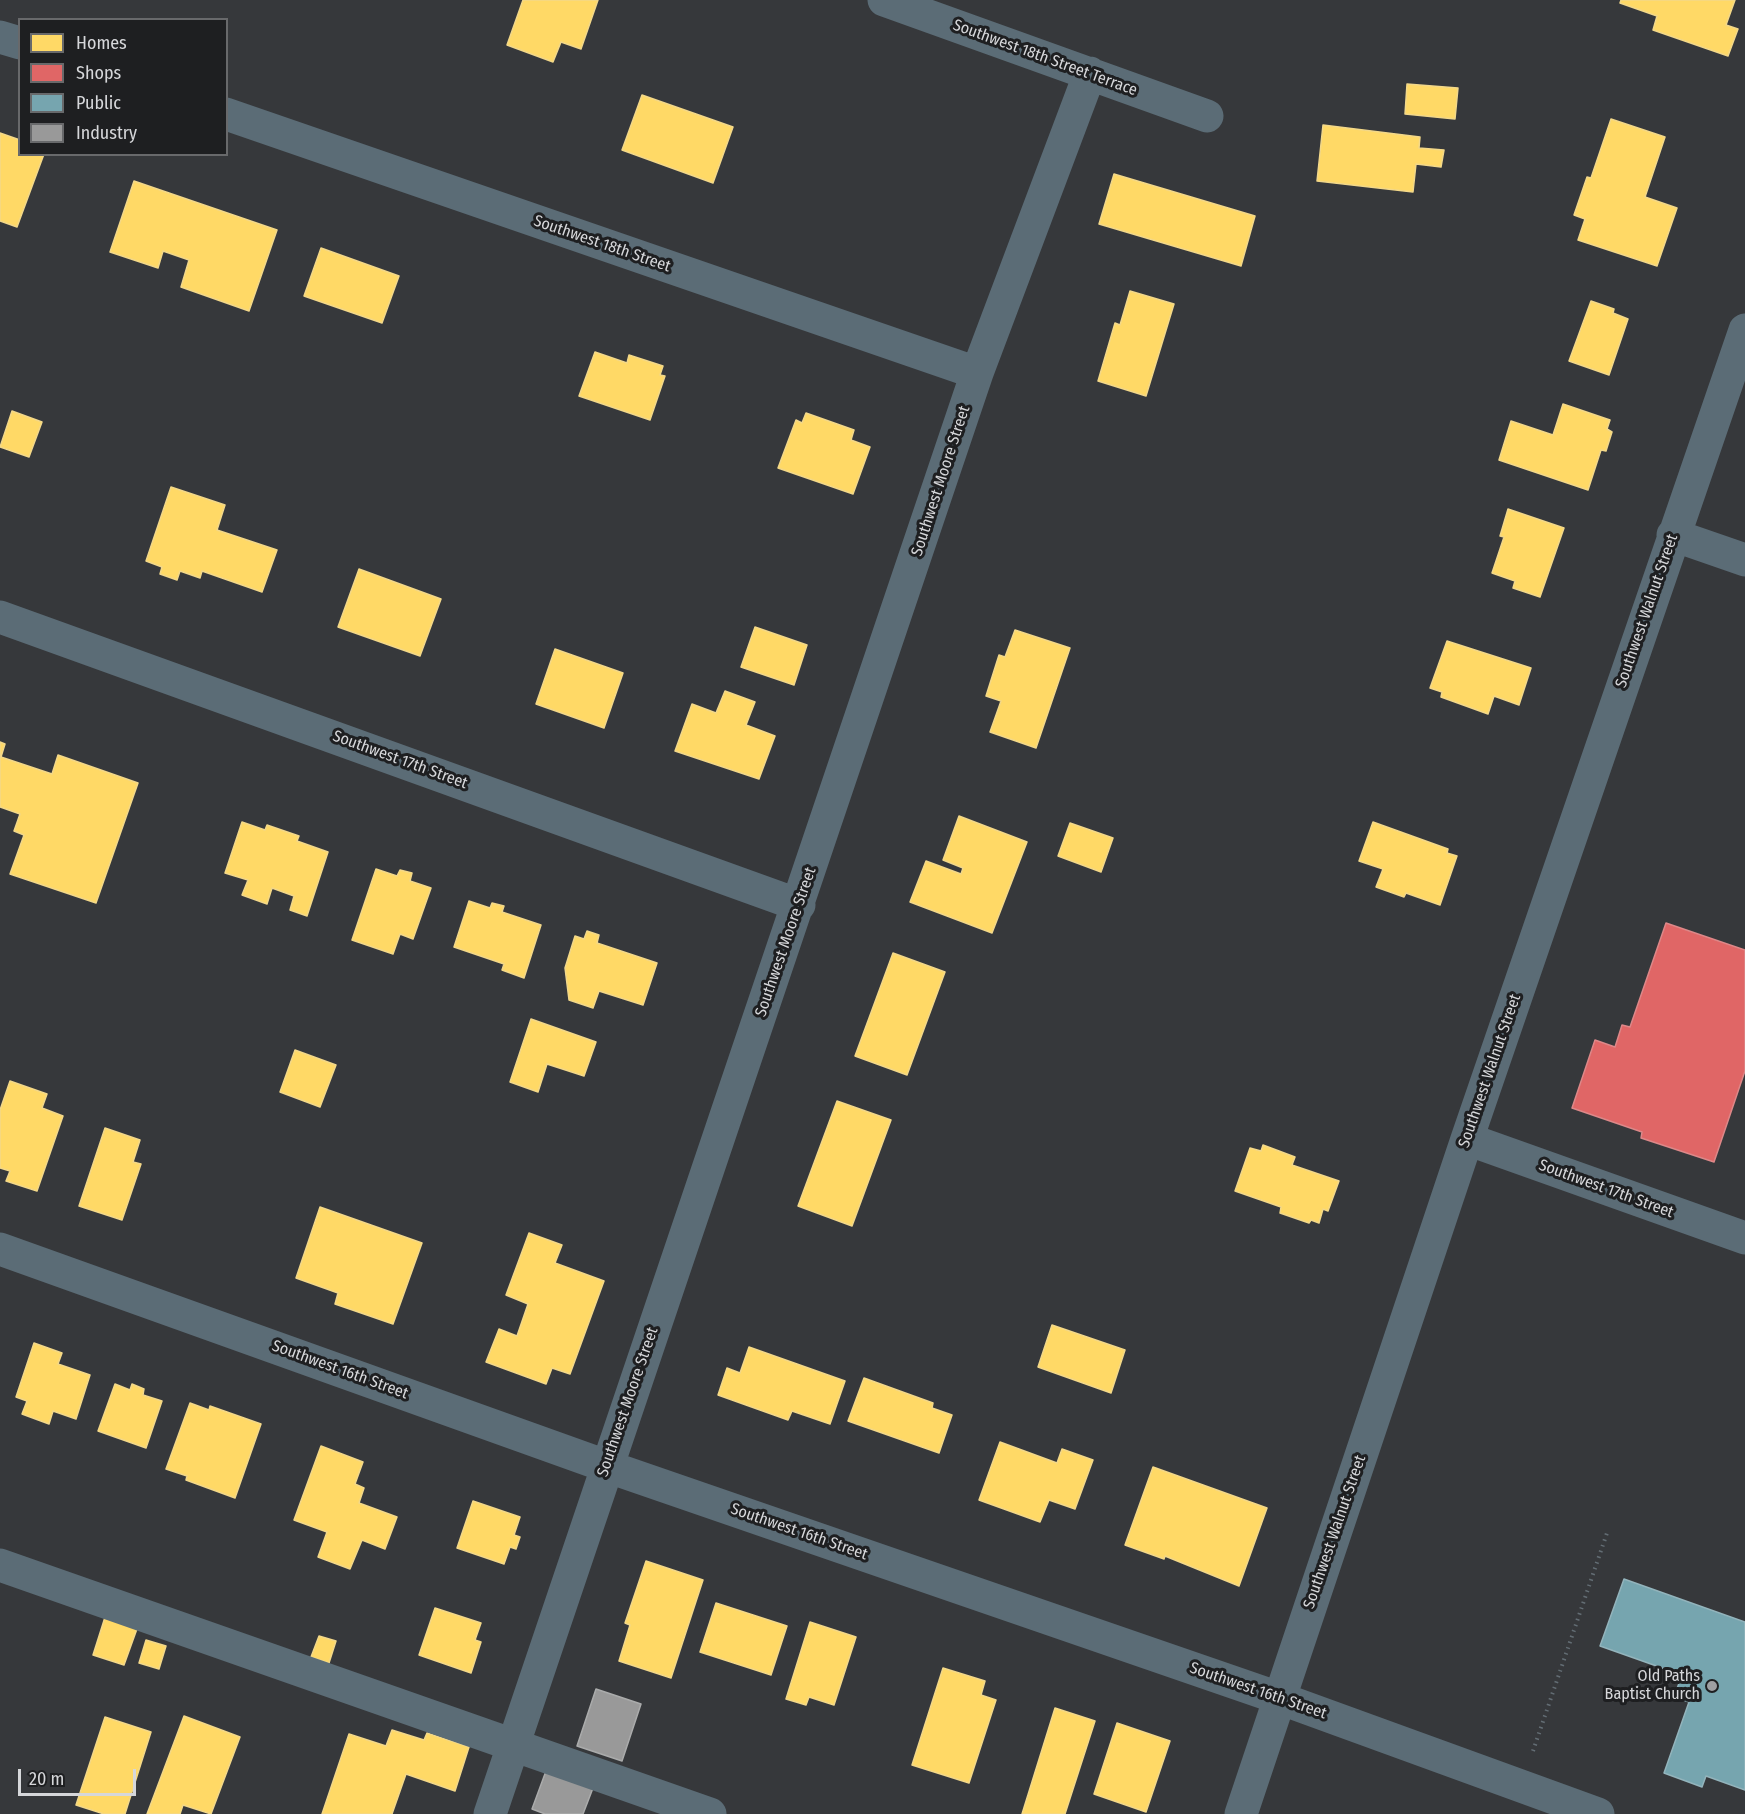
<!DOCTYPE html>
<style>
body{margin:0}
#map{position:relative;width:1745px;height:1814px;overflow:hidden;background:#36383b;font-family:"Fira Sans Condensed",sans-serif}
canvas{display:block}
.legend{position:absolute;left:18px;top:18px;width:210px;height:138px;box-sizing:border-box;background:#1e1f21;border:2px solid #68696b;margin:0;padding:8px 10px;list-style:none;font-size:18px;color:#d6d7da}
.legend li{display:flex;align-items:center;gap:12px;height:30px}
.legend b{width:30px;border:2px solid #68696b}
.scale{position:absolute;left:18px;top:1769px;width:118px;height:27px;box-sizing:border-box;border:3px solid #d6d7da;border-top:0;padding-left:8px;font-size:18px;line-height:21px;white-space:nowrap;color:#d6d7da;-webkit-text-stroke:4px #1e1f21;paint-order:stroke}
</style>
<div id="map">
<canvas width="1745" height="1814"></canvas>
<ul class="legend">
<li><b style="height:16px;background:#ffd966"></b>Homes</li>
<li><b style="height:16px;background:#e06666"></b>Shops</li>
<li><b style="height:16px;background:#76a5af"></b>Public</li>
<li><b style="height:16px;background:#999"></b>Industry</li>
</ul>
<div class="scale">20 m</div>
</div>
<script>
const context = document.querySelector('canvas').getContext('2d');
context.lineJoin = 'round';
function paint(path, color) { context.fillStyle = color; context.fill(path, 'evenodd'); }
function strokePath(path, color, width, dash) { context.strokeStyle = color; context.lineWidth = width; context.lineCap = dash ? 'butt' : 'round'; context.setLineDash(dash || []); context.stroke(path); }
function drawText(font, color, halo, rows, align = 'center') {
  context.font = font + ' "Fira Sans Condensed",sans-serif'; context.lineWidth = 6; context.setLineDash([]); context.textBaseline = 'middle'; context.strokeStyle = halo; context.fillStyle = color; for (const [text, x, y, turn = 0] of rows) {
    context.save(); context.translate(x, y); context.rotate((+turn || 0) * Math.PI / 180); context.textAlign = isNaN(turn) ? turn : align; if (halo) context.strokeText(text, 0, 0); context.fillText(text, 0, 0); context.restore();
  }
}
const homes = new Path2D(`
 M523,0h75l-17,49 -20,-7 -8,20 -46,-17z
 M1621,0h114l-9,25 12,4 -10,27 -75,-26 4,-14 -37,-13z
 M1407,84l51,4 -3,31 -50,-5z
 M642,95l91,32 -20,56 -91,-33z
 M1611,119l54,18 -20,60 32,11 -20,58 -79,-26 7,-21 -11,-4 13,-38 4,1z
 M1323,125l97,12 -1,11 25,2 -3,17 -25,-3 -3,28 -96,-11z
 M0,133l20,7v14h24l-27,73 -17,-6z
 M1114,174l141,42 -14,50 -142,-42z
 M134,181l143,49 -28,81 -68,-24 8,-27 -26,-9 -5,17 -48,-16z
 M321,248l78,28 -17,47 -78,-27z
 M1130,291l44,13 -28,92 -48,-15 17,-58 5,2z
 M1591,301l23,8 -1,4 15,6 -19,56 -40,-14z
 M595,352l32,11 2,-8 34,11 -3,9 5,1 -15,44 -71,-24z
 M1563,404l47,16 -3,9 5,3 -6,19 -5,-1 -13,40 -89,-30 12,-39 42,14z
 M12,411l30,11 -13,35 -29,-10z
 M806,413l48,17 -3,10 19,7 -17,47 -75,-26 18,-48 6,3z
 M171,487l54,18 -8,25 60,20 -15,42 -60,-21 -2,7 -20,-7 -3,9 -17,-6 2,-7 -16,-6z
 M1508,509l56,19 -24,69 -27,-9 2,-7 -23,-8 12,-36 -4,-1z
 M359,569l82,30 -21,57 -82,-29z
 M755,627l52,18 -13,40 -53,-18z
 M1015,630l55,18 -34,100 -46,-16 11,-31 -15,-5 13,-41 6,2z
 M1447,641l84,27 -12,37 -25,-9 -6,18 -47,-17 1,-5 -12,-4z
 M555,649l68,24 -19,55 -68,-24z
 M725,691l30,11 -9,23 29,11 -16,43 -84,-28 17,-47 24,9z
 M0,742l5,2 -4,13 51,17 6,-19 80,28 -42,120 -86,-29 14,-39 -10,-4 6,-17 -20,-7z
 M959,816l68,26 -35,91 -82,-31 16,-41 35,13 2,-6 -20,-8z
 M242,822l23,8 2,-5 32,11 -2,5 31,11 -21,64 -17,-6 4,-14 -22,-8 -5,16 -25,-9 6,-15 -23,-7z
 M1373,822l75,27 -1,4 10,3 -17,49 -34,-12 -2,4 -28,-10 7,-18 -24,-8z
 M1070,823l43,15 -12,34 -43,-16z
 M376,869l21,7 3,-6 12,3 -2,8 21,7 -18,51 -13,-5 -7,20 -41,-14z
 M469,901l21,7 2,-5 12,3 -2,6 39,13 -17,53 -22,-8 2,-6 -50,-17z
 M587,931l12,4 -2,8 60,20 -14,42 -44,-14 -6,17 -24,-8 -4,-32 10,-32 9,3z
 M893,953l52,19 -38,103 -52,-19z
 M531,1019l65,23 -12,34 -37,-12 -9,28 -28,-10z
 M295,1050l41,15 -16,42 -40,-15z
 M10,1081l37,13 -5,14 21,8 -26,75 -31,-10 4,-10 -10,-3v-58z
 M837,1101l54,19 -39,106 -54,-20z
 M105,1128l35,12 -7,22 8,2 -19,56 -43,-14z
 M1263,1145l32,12 -3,8 47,16 -11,30 -5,-2 -4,14 -8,-3 -2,3 -29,-10 1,-6 -46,-16 15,-43 11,3z
 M320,1207l102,36 -29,81 -58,-20 3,-11 -42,-15z
 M529,1233l33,12 -7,18 49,18 -34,93 -18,-6 -6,16 -60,-22 13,-33 18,7 11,-32 -22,-9z
 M1052,1325l73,25 -14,43 -73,-26z
 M34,1343l28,10 -4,11 32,11 -14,44 -23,-8 -4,13 -27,-10 5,-13 -11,-4z
 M749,1347l96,34 -15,43 -38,-13 -4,9 -70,-25 9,-27 13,5z
 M864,1378l69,25 -1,5 20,7 -13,38 -91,-32z
 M115,1384l15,6 2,-6 12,5 -1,6 19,6 -16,47 -48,-17z
 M190,1403l19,7 1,-4 51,18 -26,74 -49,-18 1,-4 -21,-7z
 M1000,1442l57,21 5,-14 31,11 -18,49 -26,-9 -9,22 -61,-22z
 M321,1446l42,16 -8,22 9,4 -5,15 38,14 -12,32 -23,-9 -12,29 -32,-12 9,-25 -33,-12z
 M1153,1467l114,41 -28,78 -74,-30 -1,3 -39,-14z
 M473,1501l47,16 -6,18 6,2 -4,12 -6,-2 -6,17 -47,-16z
 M646,1561l57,19 -32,98 -52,-17 11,-36 -5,-2z
 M716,1603l71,23 -16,49 -71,-23z
 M435,1608l46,15 -6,17 6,2 -10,31 -52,-18z
 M106,1614l32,12 -14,39 -31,-10z
 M810,1622l46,15 -22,68 -25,-8 -3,8 -20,-6z
 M319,1636l17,5 -7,22 -18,-6z
 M146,1640l20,6 -7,23 -20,-6z
 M943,1668l42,13 -4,14 15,5 -27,83 -57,-18z
 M1055,1708l40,13 -30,93h-43z
 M184,1716l56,21 -29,77 -28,-9 -3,9h-33z
 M105,1717l46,15 -26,82h-21l-28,-9z
 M1117,1723l53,18 -24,71 -52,-18z
 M392,1730l32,10 3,-7 42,14 -14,44 -49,-17 -14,40h-70l27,-80 37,12z`);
paint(homes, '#ffd966');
strokePath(homes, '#f3d889', 1.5);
const shops = new Path2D(`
 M1666,923l79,27v121l-31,91 -73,-24 1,-6 -70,-24 23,-68 20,7 7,-22 8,2z`);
paint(shops, '#e06666');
strokePath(shops, '#dd8889', 1.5);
const public = new Path2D(`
 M1624,1579l121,43v168l-39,-14 -4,11 -38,-14 25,-71 -15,-5 8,-22 -82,-29z`);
paint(public, '#76a5af');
strokePath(public, '#93b4bc', 1.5);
const industry = new Path2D(`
 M596,1689l45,15 -19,57 -45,-15z
 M546,1771l47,17 -10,26h-38l-13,-5z`);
paint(industry, '#999');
strokePath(industry, '#abacac', 1.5);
strokePath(new Path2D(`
 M1533,1751l75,-221`), '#636d74', 4, [1.5, 4.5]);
strokePath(new Path2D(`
 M884,0l323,116
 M0,37l20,6
 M226,114l751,259
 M1673,535l72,25
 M0,617l799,288
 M1467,1139l278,99
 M0,1249l606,217 673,232 319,116
 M0,1565l710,249
 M490,1814l487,-1441 113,-300
 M1241,1814l226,-675 278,-809`), '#5b6c76', 33);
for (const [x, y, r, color] of [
 [1712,1686,6,"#9e9fa2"]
]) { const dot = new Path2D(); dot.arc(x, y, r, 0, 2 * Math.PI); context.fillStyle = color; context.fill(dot); strokePath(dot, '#1e1f21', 2); }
drawText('16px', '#d6d7da', '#1e1f21', [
 ["Southwest 18th Street Terrace",1045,58,20],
 ["Southwest 18th Street",602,244,19],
 ["Southwest Moore Street",941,481,-72],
 ["Southwest Walnut Street",1647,611,-71],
 ["Southwest 17th Street",400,760,20],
 ["Southwest Moore Street",786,942,-71],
 ["Southwest Walnut Street",1490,1071,-71],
 ["Southwest 17th Street",1606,1189,20],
 ["Southwest 16th Street",340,1370,20],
 ["Southwest Moore Street",628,1402,-71],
 ["Southwest 16th Street",799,1532,19],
 ["Southwest Walnut Street",1335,1532,-71],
 ["Southwest 16th Street",1258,1691,19]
]);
drawText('16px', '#d6d7da', '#1e1f21', [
 ["Old Paths",1700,1677],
 ["Baptist Church",1700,1695]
], 'right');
</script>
